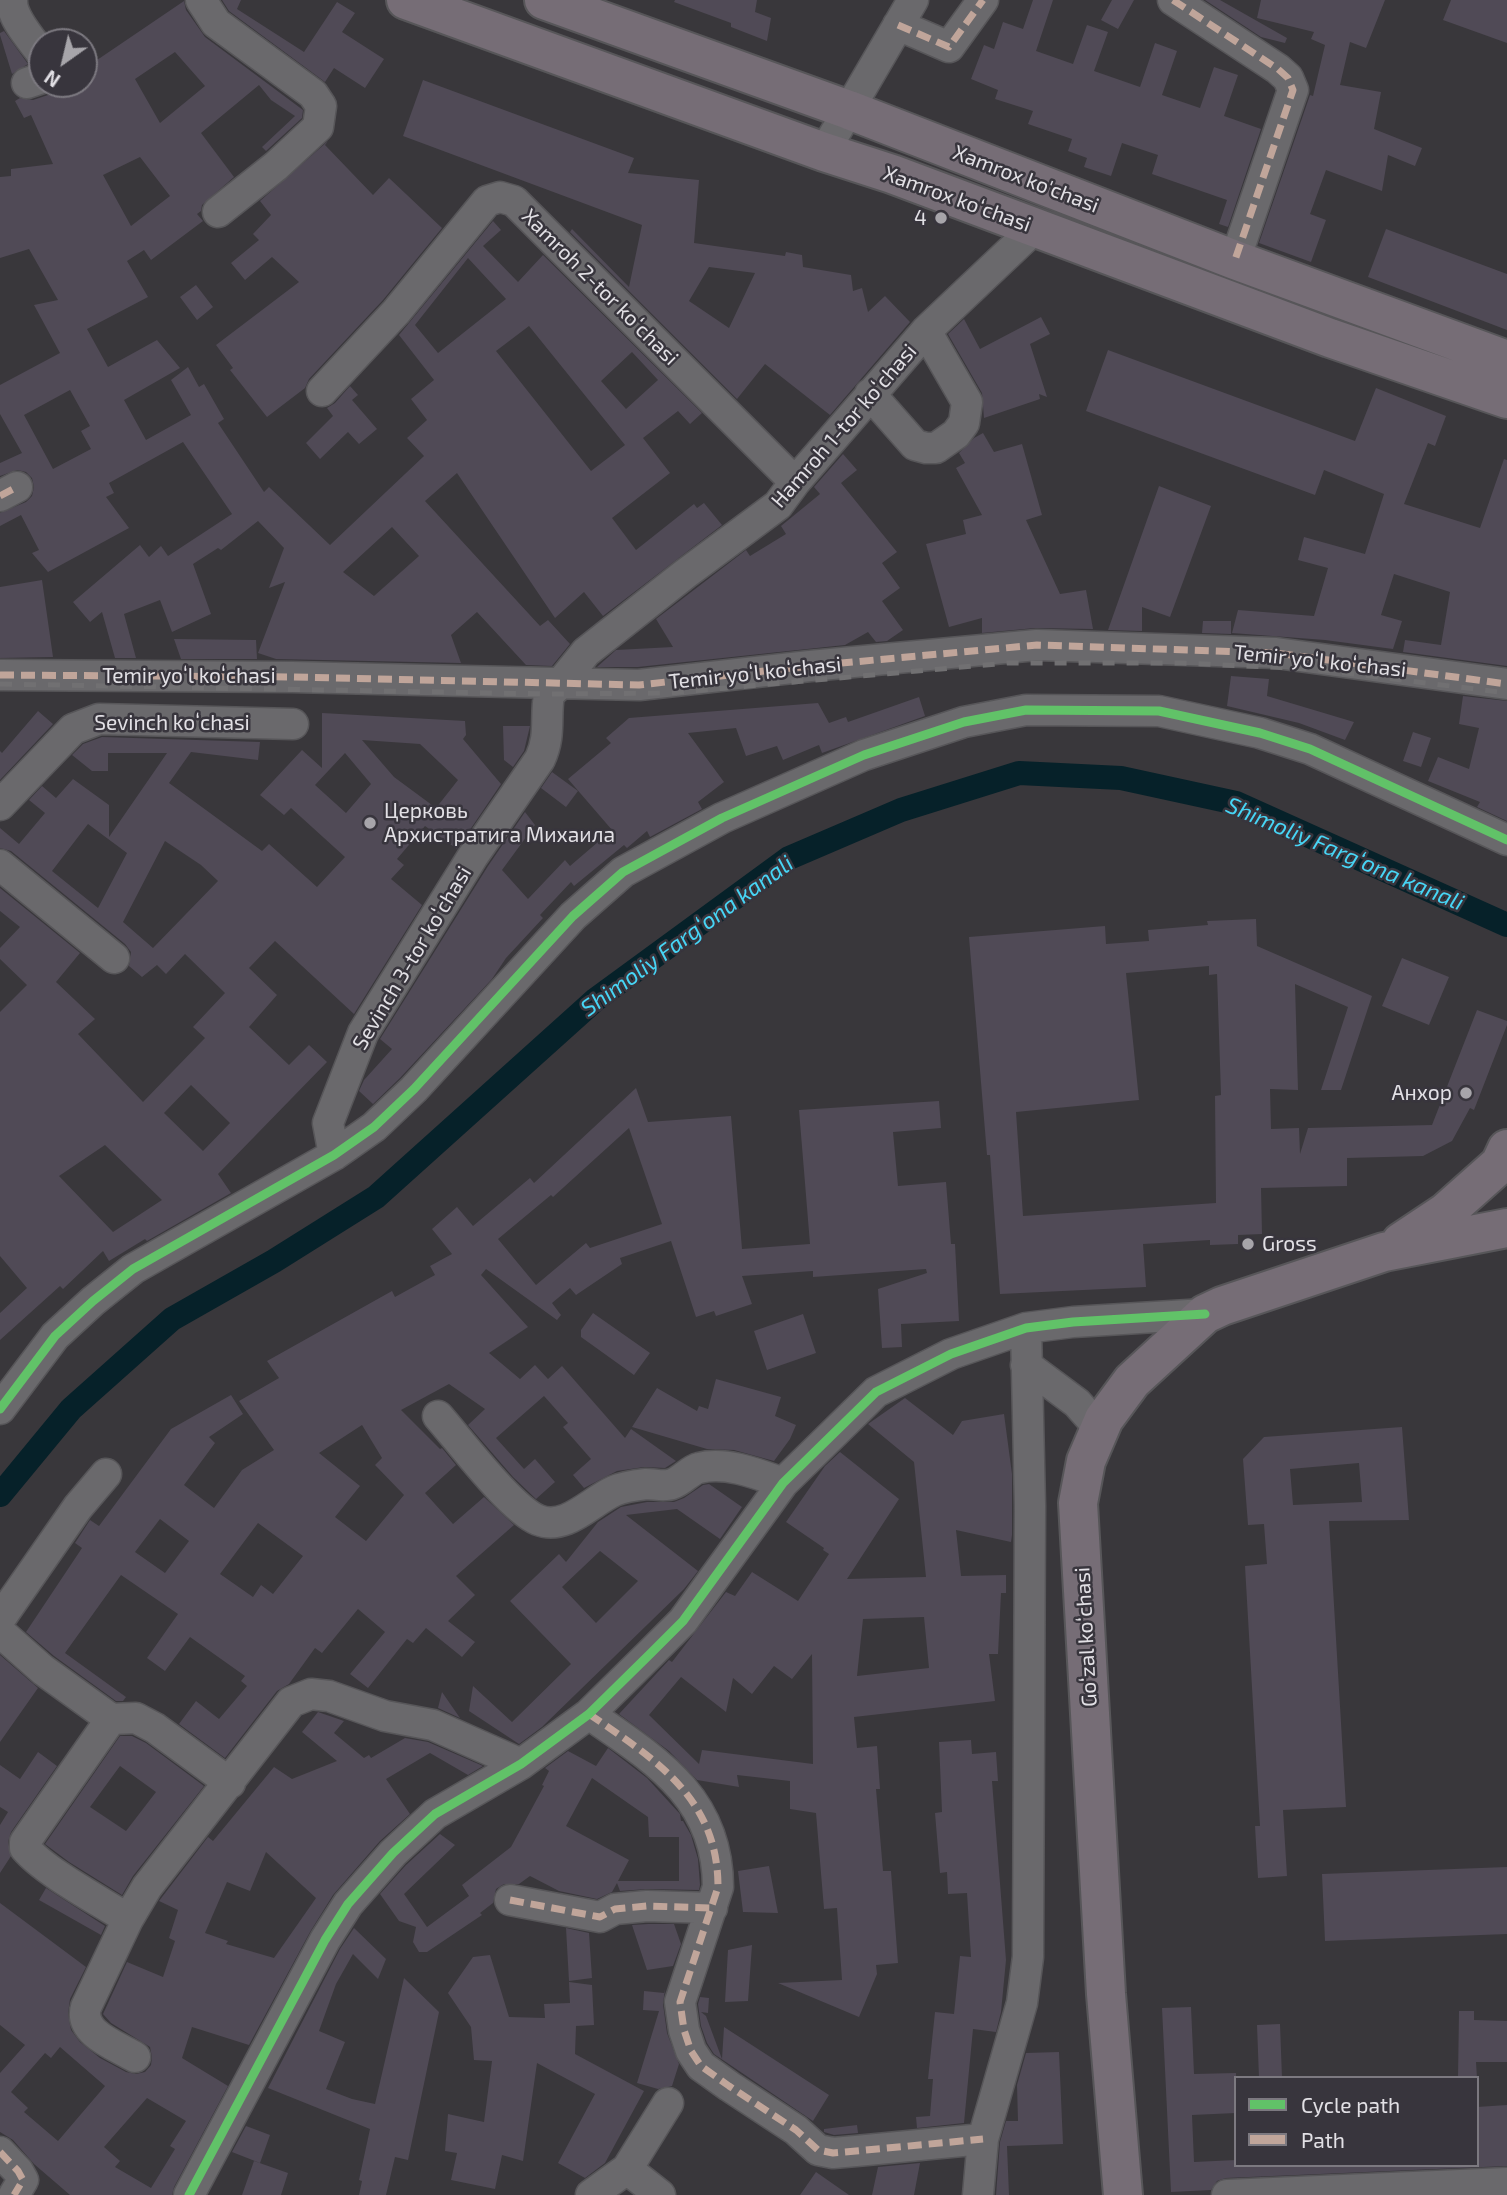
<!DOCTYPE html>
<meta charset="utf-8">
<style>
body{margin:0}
#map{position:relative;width:1507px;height:2195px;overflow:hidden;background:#39373b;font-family:"Exo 2",sans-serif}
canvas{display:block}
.legend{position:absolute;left:1234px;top:2076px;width:245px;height:91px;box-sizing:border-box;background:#38353d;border:2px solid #7c7980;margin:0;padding:9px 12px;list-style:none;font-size:21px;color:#e2e0e5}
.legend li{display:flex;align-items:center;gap:14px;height:35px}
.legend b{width:35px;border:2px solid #7c7980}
.north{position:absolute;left:28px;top:28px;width:70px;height:70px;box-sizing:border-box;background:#38353d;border:2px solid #7c7980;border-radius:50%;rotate:214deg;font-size:19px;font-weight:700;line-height:28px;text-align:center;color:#e2e0e5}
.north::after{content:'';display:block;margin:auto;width:24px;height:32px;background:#a7a5aa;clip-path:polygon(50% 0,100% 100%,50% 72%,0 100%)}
</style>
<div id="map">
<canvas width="1507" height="2195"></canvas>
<ul class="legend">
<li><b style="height:9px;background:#61c268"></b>Cycle path</li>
<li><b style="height:9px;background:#c0a59a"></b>Path</li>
</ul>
<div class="north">N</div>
</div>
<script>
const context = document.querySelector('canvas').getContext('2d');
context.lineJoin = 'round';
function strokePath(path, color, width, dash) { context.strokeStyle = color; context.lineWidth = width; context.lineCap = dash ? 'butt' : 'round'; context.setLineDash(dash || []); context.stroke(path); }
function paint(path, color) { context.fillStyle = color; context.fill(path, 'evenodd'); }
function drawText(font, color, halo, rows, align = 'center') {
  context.font = font + ' "Exo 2",sans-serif'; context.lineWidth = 5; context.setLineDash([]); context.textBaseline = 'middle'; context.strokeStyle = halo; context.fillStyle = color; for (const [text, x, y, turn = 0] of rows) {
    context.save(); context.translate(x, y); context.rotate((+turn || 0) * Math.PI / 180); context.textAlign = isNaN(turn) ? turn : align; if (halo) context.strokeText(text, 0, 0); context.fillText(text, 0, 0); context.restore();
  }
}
strokePath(new Path2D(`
 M0,1495l71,-86 101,-90 102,-58 102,-64 219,-197 194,-142 112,-48 118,-37 102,5 115,25 271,122`), '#062129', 24);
paint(new Path2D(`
 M222,0h19l-4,9 67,43 33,-50 18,11 -13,19 42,27 -19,29 -31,-20 -9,14 -96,-71z
 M675,0h82l-2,12 16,6 -4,23 -36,-14v-4l-57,-21z
 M1033,0h20l-17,51 37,13 14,-39 21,7 -14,39 46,16 15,-44 22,8 -15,44 38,13 14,-41 24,8 -14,41 37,13 -33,98 -9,-3 8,-24 -75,-26 6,-19 -36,-12 -11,33 -27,-9 3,-9 -19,-7 4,-12 -44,-15 5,-13 -38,-12 3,-9 -27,-11 13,-34 10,4 9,-27 20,7z
 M1112,0h22l-16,29 -17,-9z
 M1205,0h15l67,38 -2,5 -24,-6z
 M1261,0h124l-19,48 -16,-6 -10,43 41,7 -7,37 48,19 -7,18 -27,-11 -6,36 -56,-21 -16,44 16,6 -15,42 -52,-19 51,-148 3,1 12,-51 -14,-6 3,-7 -57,-14z
 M1451,0h56v43l-64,-23z
 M184,1l2,9 19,27 98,73 -1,8 -36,33 -4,-4 33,-31 -24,-16 -12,-15 -58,48 33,44 -32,28 -1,6 -4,3 6,7 -52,39 -7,-10 -17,11 21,36 -61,32 21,38 49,-27 23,28 -56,32 22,40 45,-25 -20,-35 17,-13 11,20 5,-3 20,35 -6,4 46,69 5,-5 61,58 94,-89 -17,-18 20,-18 -16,-21 23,-19 -35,-45 94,-114 8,9 -18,16 35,36 25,-27 159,158 -12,11 -12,-13 -35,27 27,35 -58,45 24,32 58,-46 3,4 7,-5 18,22 -119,91 -19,-24 -29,26 -98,-145 -32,28 115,125 8,-6 22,24 -18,22 -26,-1 -49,-53 -26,23 10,28 -185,-4 -18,-6 27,-71 -16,6 15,-40 -26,-27 -37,29 -3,-2 -25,16 18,50 -39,18 -12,-32 -36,14 12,44h-21l-13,-46 -12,10 -17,-20 67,-57 9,12 12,-11 7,10 64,-42 -49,-72 -74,41 5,10 -8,4 23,31 -81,44 -16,-19 7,-3 -18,-35 -21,11v-13l26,-11 6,-6 2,-9 -2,-9 -6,-6 -9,-2 -17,6v-13l22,-10 -22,-39v-29l60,-32 -26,-48 24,-5 -29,-51 -29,9v-81l11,-1v-7l42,-5 -22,-49 -7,3 -9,-17 5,-3 13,2 15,-5 7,-5 3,-6h26v-18l16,-8zM175,52l30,34 -45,37 -25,-44zM140,157l30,39 -39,30 -28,-51zM468,258l38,41 -68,54 -23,-28zM529,326l96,119 -34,26 -95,-120zM632,352l26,28 -32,29 -25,-28zM70,390l20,36 -9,5 10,18 -38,20 -29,-54zM392,527l27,29 -45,40 -31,-24z
 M4,31l24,33 -16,10 -12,-39v-2z
 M423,80l211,78 -6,15 71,7 -5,63 91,13 1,-4 16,3 1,12 48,8 2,16 9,-3 6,24 17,-16 25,26 -80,93 -65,-51 -28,35 -167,-167 2,-3 57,58 13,-62 -239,-89zM709,267l46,6 -26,55 -40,-27z
 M328,141l-3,4 48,50 16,-17 53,50 -59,72 -74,79 -4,9 -38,29 -37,-47 3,-2 -17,-23 83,-63 -27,-25 -27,23 -14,-17 28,-23 -6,-6 18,-19 -11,-14z
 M1386,229l121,45v56l-139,-53z
 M196,285l17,22 -16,13 -17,-23z
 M1041,317l9,17 -20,10 17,53 -8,-3 1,5 -56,19 -2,-25 -34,-59 16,-15 16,30z
 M1108,350l247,91 21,-53 70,28 -11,30 -7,-3 -24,61 76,24 24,-69 3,1v206l-104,-14 2,-12 36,5 9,-53 -56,-18 -13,41 21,6 -9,28 -68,-9 -93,-7 6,-23 76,6 14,-48 -30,-8 6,-23 61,17 19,-60 -60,-24 -9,25 -229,-84z
 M350,386l8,9 -6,5 25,29 -18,15 -11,-12 -28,27 -14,-16 27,-27 -6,-8 8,-5z
 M983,433l11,19 28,-8 20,71 -16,5 34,74 26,-4 7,39 -58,-1 -53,5v-15l-33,9 -23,-83 40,-10 -3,-14 19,-5 -26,-47 9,-5 -6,-10 15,-15z
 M843,454l14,16 -16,13 56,69 -15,11 18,25 -18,13 21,29 -16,11 -11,1 -8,-10 -23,13 -207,22h-41l19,-17 57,-3 -17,-28 90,-69 4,6 36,-22 -5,-8 39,-32 -6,-7z
 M1159,486l52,20 -41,111 -28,-10v24l-34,-1z
 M42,580l11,77 -53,1v-71z
 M1203,621h28v13l-29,-1z
 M174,639l82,1 1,19h-76z
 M1231,676l38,3 -2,17 87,26 -9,18 -46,-17 -72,-17z
 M1463,696l44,5v120l-30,-14 3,-5 -52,-21 10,-24 31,12 10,-41 -20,-4z
 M919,697l6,19 -103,37 -3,-8 -36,15 -6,-14 -31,10 -10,-28 -48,5 36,49 -26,20 4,7 -52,28 -3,-6 -20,17 -3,-3 -50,41 -3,-4 -31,33 3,3 -37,40 -14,21 -92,99 -27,26 -14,-13 5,-11 28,-31 -12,-10 108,-173 37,-54 10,13 -33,45 26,29 37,-39 5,6 42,-36 -44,-51 43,-36 -5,-5 23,-20 189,-15 11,20 17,-6 2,5z
 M38,711l15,13 -53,56v-29l2,2z
 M322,713l143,8 1,14 -3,4 38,45 -44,65 -32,-23 -28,33 7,6 -13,14 31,26 -68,109 -79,-73 -26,27 28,27 -28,32 40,38 20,-20 18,17 -109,112 13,19 -84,48 -2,-2 -36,22 -6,-10 -40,38 -3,-3 -60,54v-27l27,-25 -27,-32v-244l27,-27 -27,-26v-11l20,-21 -20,-16v-23l80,65 -24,29 39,37 -17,15 65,68 62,-64 -12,-11 32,-34 -40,-39 -19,20 -9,-9 -15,12 -13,-11 2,-14 -6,-8 -114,-93 -11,-3v-20l19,16 26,-31 -16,-13 13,-14 14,12 17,-19 36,26v32l58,-84h-59v18h-16l-20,-16 11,-11 19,-7 158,5 -2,18 -67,-8 -22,31 93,68 7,-7 48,43 28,-30 -54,-49 -7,7 -24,-20 42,-45 20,18zM362,740l58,4 38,36 -22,28 -42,-31zM345,753l26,31 -25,29 -31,-28zM88,824l39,29 -29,55 -46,-37zM165,841l36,24 17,16 -65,67 -30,-26zM191,1085l39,38 -27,28 -39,-38zM105,1145l57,55 -49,32 -54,-56z
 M503,726h27l-6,25 -11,16 -9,-7z
 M1413,732l18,6 -10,29 -18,-6z
 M552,772l26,19 -12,16 -25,-19z
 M1256,919l1,27 115,50 -31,94h-20l27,-83 -53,-23 3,106 -28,-1 1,40 28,-1 1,26 8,-26 124,-3 45,-115 30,11v4l-33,85 -4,-2 -18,33 -29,15 -76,2v28l-86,2 1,46 -24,1v9l-28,1v-5l-67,4 3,43 -146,7 -10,-139h-3l-18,-218 136,-11 1,18 43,-3 -1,-11 60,-5 -1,-4zM1209,966v9l8,-1 4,121 -6,1 1,107 -193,13 -7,-104 123,-12 -13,-127z
 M1402,958l47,19 -20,48 -47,-19z
 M636,1088l12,34 83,-6 11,133 68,-5 -11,-134 140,-9 2,27 -48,4 5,54 48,-4 5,62h4l4,77 -58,3 1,23 -20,1 -4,-59 49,-16 -1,-4 -113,8v-6l-71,5 10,28 -36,12 -2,-5 -18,6 -25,-76 -51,17 2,6 -46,31 -6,-7 -18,15 9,12 -4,5 -71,-51 -5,6 47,52 -39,26 31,26 15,-14 13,14 14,-13 63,72 6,-9 45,32 -11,7 -21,-1 -27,4 -33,17 -11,-13 18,-16 -28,-32 5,-4 -24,-27 -48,42 28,31 11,-10 20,23 -19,17 -23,-22 -45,-52 17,-16 -36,-25 -48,26 39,39 2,-1 14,17 -31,28 28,31 31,-27 30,28 -58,51 19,19 -27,26 27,21 -13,15 -36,-29 -13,15 -6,-4 -39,49 -18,-14 35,-42 -27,-23 -36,44 -7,-5 -26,36 -12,7 -52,67 -46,-34 17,-23 23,18 28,-33 -6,-5 4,-5 -55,-39 -25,34 -18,-13 31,-44 -57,-39 -56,78 61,44 -3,4h-7l-62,-45 -28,-24 56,-84 -7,-5 15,-23 9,6 72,-97 60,-34 12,19 -34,23 6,6 -31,42 30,23 28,-38 32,-20 -35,-49 40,-23 -12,-17 125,-70 3,6 40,-22 -5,-9 22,-12 -20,-25 25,-22 16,19 57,-48 4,5zM629,1128l33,96 -72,24 -4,-5 -50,42 -38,-46 53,-44 2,2zM362,1425l20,33 -7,7 29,30 -38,46 -31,-24 25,-31 -41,-33zM160,1519l29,22 -24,32 -30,-21zM258,1523l45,33 -30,38 -12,-9 -8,12 -33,-23z
 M593,1313l57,40 -16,22 -53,-38v-7z
 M803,1314l13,39 -49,17 -13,-39z
 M716,1379l65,18 -6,19 21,9 -6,14 -16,22 -40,-11 -27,-1 -75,-22 25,-39 40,23 2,-5 9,3z
 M905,1398l48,37 9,-14 42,-7 8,60v61l-1,7 -55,-12 5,46 45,-1v18h-5l-3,61h-9l6,47 -141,16 3,31 20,-2 3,43h-4l7,82h8l7,92 -22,2 1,9 -18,43 -81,-34 64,-3 -5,-72 -13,1 -8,-96 -26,-4v-28l-53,-6 2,12 -42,-7 -28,-29 -50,-37 50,-54 3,2 54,-70 9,4 17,-24 46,29 31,-47 -6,-4 1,-2 -38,-26 39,-56 15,-14 59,47 -52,80 79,-2 -12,-115 -46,-38zM924,1617l5,51 -72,8 6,-57zM812,1654l1,110 -111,-14 -3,14 -50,-49 32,-38 45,35 7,-34 19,16 22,-28 18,13z
 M1402,1427l7,93 -80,1 17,286 -63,3 4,66 -29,2 -3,-52h5l-15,-260 22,-2 -3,-40 -16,1 -5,-66 21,-22zM1359,1463l3,39 -69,3 -3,-36z
 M709,1484l33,23 -22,32 -43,-30 -51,6 72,56 -14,18 -142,138 -23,17 -50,-33 4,-25 39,36 59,-58 -61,-63 49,-47 7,8 32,-40 23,-15 26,-5h27l10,-4 19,-13zM600,1551l38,30 -42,42 -34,-36z
 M0,1655l38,33 -38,54z
 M442,1692l18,26 -22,-10z
 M318,1712l26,9 -10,12 30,25 5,-3 2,3 34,-20 23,4 55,24 -15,9 -38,-22 -44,26 24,35 -30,27 -47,54 -23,37 -61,113 -57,-18 -10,31 46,28 -54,101 -2,8h-102l-36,-31 -21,-24 -13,-8v-59l25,-28 -25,-20v-122l86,64 -16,32 -2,15 3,16 9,12 20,16 26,14 10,2 9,-2 6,-7 1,-8 -2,-10 -39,-24 -8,-9 24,-52 36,15 12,-36 -6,-3 9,-28 -19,-9 49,-64 5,4 61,-74 18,12 45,-18 -35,-29zM266,1852l50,46 -42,60 -48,-14 2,-3 -23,-8 22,-51 23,9zM60,2047l45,39 -47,55 -34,-29 4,-4 -17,-16 34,-39 6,5zM147,2098l39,23 -16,25 5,3 -24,39 -36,-21 5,-6 -16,-14z
 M120,1736h12l14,7 58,43 -71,90 -11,19 -53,-33 -24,-18zM120,1766l36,26 -30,39 -36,-24z
 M971,1740l1,14 24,-2 2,29h-6l14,179 -5,52 -5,20 -23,-3 -9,94 -47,5 -1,-11 14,-1 3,-37h-5l7,-67 19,2 6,-58 11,1 -4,-64 -19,1 -1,-22 -7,1 -5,-60 7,-1 -3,-70z
 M608,1748l39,30 33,36 1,7h2l8,14 7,24 2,26 -1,5 -52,-1 -27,2 -3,-8 -5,9 -15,7 -38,-8 -29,-15 -11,8h-15l-8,5 -3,14 -13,10 2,2 -55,37h-8l-6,-10 3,-15 -17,-6 -19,-27 26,-29 34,-31 15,11 -51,49 23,33 42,-31 -7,-11 49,-38 33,-61 -2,-1 7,-14 -4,-3 23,-17 28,15zM592,1778l56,39 1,20h30v44h-61l11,-21 -63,-34z
 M38,1752l19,14 -46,66 -3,10 3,14 -11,17v-48l8,-13 -8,-5v-42l20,14z
 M769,1866l9,47 -35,-1 -5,-41z
 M1507,1867v67l-182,7 -3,-67z
 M46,1888l59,38 -4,9 -62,-35z
 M648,1924h26l7,20 -8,22 -26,4 -15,-45z
 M354,1928l32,31 -8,20 -25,-25 -17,30 -17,47 26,11 -19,47 26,10 23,5 29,-126 35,34 -31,148 -13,-3 -9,38h-27l3,-14 -3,-1 11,-51 -102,-41 72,-139z
 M566,1928l23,5 3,45 -23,3z
 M752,1945l-4,56 -23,1 3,-52z
 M490,1955l19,62 36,1 -1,-14 26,-1 -1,-21 23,3 2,40 -18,1 -1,28 69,37 -39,72 -20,15 -27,-15 37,-69 -58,-31 -14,98 -21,-6 -7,34 -44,-9 6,-27 -12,-2 3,-37 36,8 8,-61 -18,-1 -3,-33 -23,-34 25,-36z
 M665,1989l-2,15 4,29 12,31 -7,22 -14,3 -21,-6 22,-72 -16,-1 1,-19 20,2z
 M700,1997l9,1 -1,15 -7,-1 5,4 16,43 2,-32 105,68 -16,26 -99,-67 -7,-11 -6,-17 -3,-22z
 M1191,2007l3,67 42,-1v40l-44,2 2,47 42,-2v5h241v-58l30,-2v61l-281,12 -9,3 -6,9 -40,2 -9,-184z
 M1459,2011h15v9l33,1v41h-31l1,16h-19z
 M1280,2024l2,54h-23l-2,-53z
 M1059,2052l4,92 -56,2 2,49h-13l4,-53 6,-21h12l-1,-36 9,-32z
 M857,2125l1,8 -24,2 -10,-3v-3z
 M246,2126l24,9 -10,28 -28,-11z
 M254,2161l34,12 -7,22h-39z
 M920,2163l-6,32h-42l6,-28z
 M816,2172l33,23h-49z`), '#504a56');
const minor = new Path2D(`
 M12,0c-1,18 20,40 30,54
 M201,0l15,23 97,71 8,12 -3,21 -42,39 -58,46
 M1173,0l105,69 10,9 5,12 -58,170
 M898,25l51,22 34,-47
 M27,83l15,-5
 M824,152l89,-152
 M322,391l74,-79 91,-111 13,-4 14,4 281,281
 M870,394l45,51 11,3h10l20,-14 8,-11 3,-21 -41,-71
 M0,496l17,-9
 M0,675l292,2 347,8 171,-19 227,-21 239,8 231,31
 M0,805l73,-76 26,-10 194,5
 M0,865l114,93
 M334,1155l-6,-32 35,-90 110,-177 67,-97c11,-24 5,-40 9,-65l11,-10 26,-32 99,-78 93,-69 17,-23 131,-151 109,-103
 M1026,1365l51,38 23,26
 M0,1409l55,-73 38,-35 40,-32 201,-114 40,-28 40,-38 159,-173 50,-44 99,-54 142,-63 100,-33 62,-12 133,1 101,22 50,16 197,91
 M438,1416c22,25 73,93 100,104 28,11 52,-18 76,-29 9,-4 23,-6 32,-7 9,0 18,3 26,0 10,-3 18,-14 27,-16 27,-7 59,6 84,15
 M0,1619l78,-112 28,-33
 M0,1632l43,38 68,49 25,-1 19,10 75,55
 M589,1714c65,45 129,83 129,173l-38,115 4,28 7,21 10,15 28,20 67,44 22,20 15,3 23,-2 127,-12
 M111,1719l-86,123v6c20,24 75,53 103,71
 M510,1900l90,17 15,-8 32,-3 65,2
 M135,2057c-18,-11 -57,-24 -49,-50l42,-88 19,-32 144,-185 20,-8 18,2 56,20 48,9 88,39
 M0,2152l18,19 5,9 -9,15
 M627,2169l33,26
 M189,2195l136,-255 23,-36 45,-51 42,-39 86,-50 68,-50 61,-60 33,-33 100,-138 93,-91 75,-38 75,-26 47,-6 132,-8
 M591,2195l36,-26 41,-66
 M978,2195l5,-56 39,-136 6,-46 2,-451 -4,-178
 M1227,2195l280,-12`);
const major = new Path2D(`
 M406,0l418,152 68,22 438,164 177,61
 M544,0l305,110 386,150 272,100
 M1401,1242l45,-30 54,-48 7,-15
 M1123,2195l-17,-201 -28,-491 8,-42 18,-42 28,-38 73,-67 17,-8 162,-54 123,-24`);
strokePath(minor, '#575659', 33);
strokePath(major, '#575659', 42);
strokePath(minor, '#6a696c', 30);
strokePath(major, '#766d76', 38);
strokePath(new Path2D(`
 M0,684l549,10 120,-1 339,-30h173l132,6 194,24`), '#717072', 5, [12, 12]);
strokePath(new Path2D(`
 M1173,0l105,69 10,9 5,12 -58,170
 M898,25l51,22 34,-47
 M0,496l17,-9
 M0,675l292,2 347,8 171,-19 227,-21 239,8 231,31
 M589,1714c65,45 129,83 129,173l-38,115 4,28 7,21 10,15 28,20 67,44 22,20 15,3 23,-2 127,-12
 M510,1900l90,17 15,-8 32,-3 65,2
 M0,2152l18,19 5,9 -9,15`), '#c0a59a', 7, [14, 7]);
strokePath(new Path2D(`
 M0,1409l55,-73 38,-35 40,-32 201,-114 40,-28 40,-38 159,-173 50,-44 99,-54 142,-63 100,-33 62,-12 133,1 101,22 50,16 197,91
 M189,2195l136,-255 23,-36 45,-51 42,-39 86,-50 68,-50 61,-60 33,-33 100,-138 93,-91 75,-38 75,-26 47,-6 132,-8`), '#61c268', 9);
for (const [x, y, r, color] of [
 [941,218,7,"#a7a5aa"],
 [370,823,7,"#a7a5aa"],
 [1466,1093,7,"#a7a5aa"],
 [1248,1244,7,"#a7a5aa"]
]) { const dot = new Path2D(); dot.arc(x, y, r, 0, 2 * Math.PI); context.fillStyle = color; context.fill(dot); strokePath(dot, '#38353d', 2.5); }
drawText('21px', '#e2e0e5', '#38353d', [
 ["Xamrox ko'chasi",1026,179,21],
 ["Xamrox koʻchasi",957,199,20],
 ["Xamroh 2-tor koʻchasi",600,287,45],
 ["Hamroh 1-tor koʻchasi",844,426,-49],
 ["Temir yoʻl koʻchasi",1320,661,6],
 ["Temir yoʻl koʻchasi",755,673,-6],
 ["Temir yoʻl koʻchasi",189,676],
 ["Sevinch koʻchasi",172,723],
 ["Sevinch 3-tor koʻchasi",412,958,-59],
 ["Goʻzal koʻchasi",1086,1637,-93]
]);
drawText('21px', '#e2e0e5', '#38353d', [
 ["4",927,218],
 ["Церковь",384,811,"left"],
 ["Архистратига Михаила",384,835,"left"],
 ["Анхор",1452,1093],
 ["Gross",1262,1244,"left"]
], 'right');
drawText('italic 23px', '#47d5f5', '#38353d', [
 ["Shimoliy Fargʻona kanali",1345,854,23],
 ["Shimoliy Fargʻona kanali",687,936,-36]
]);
</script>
